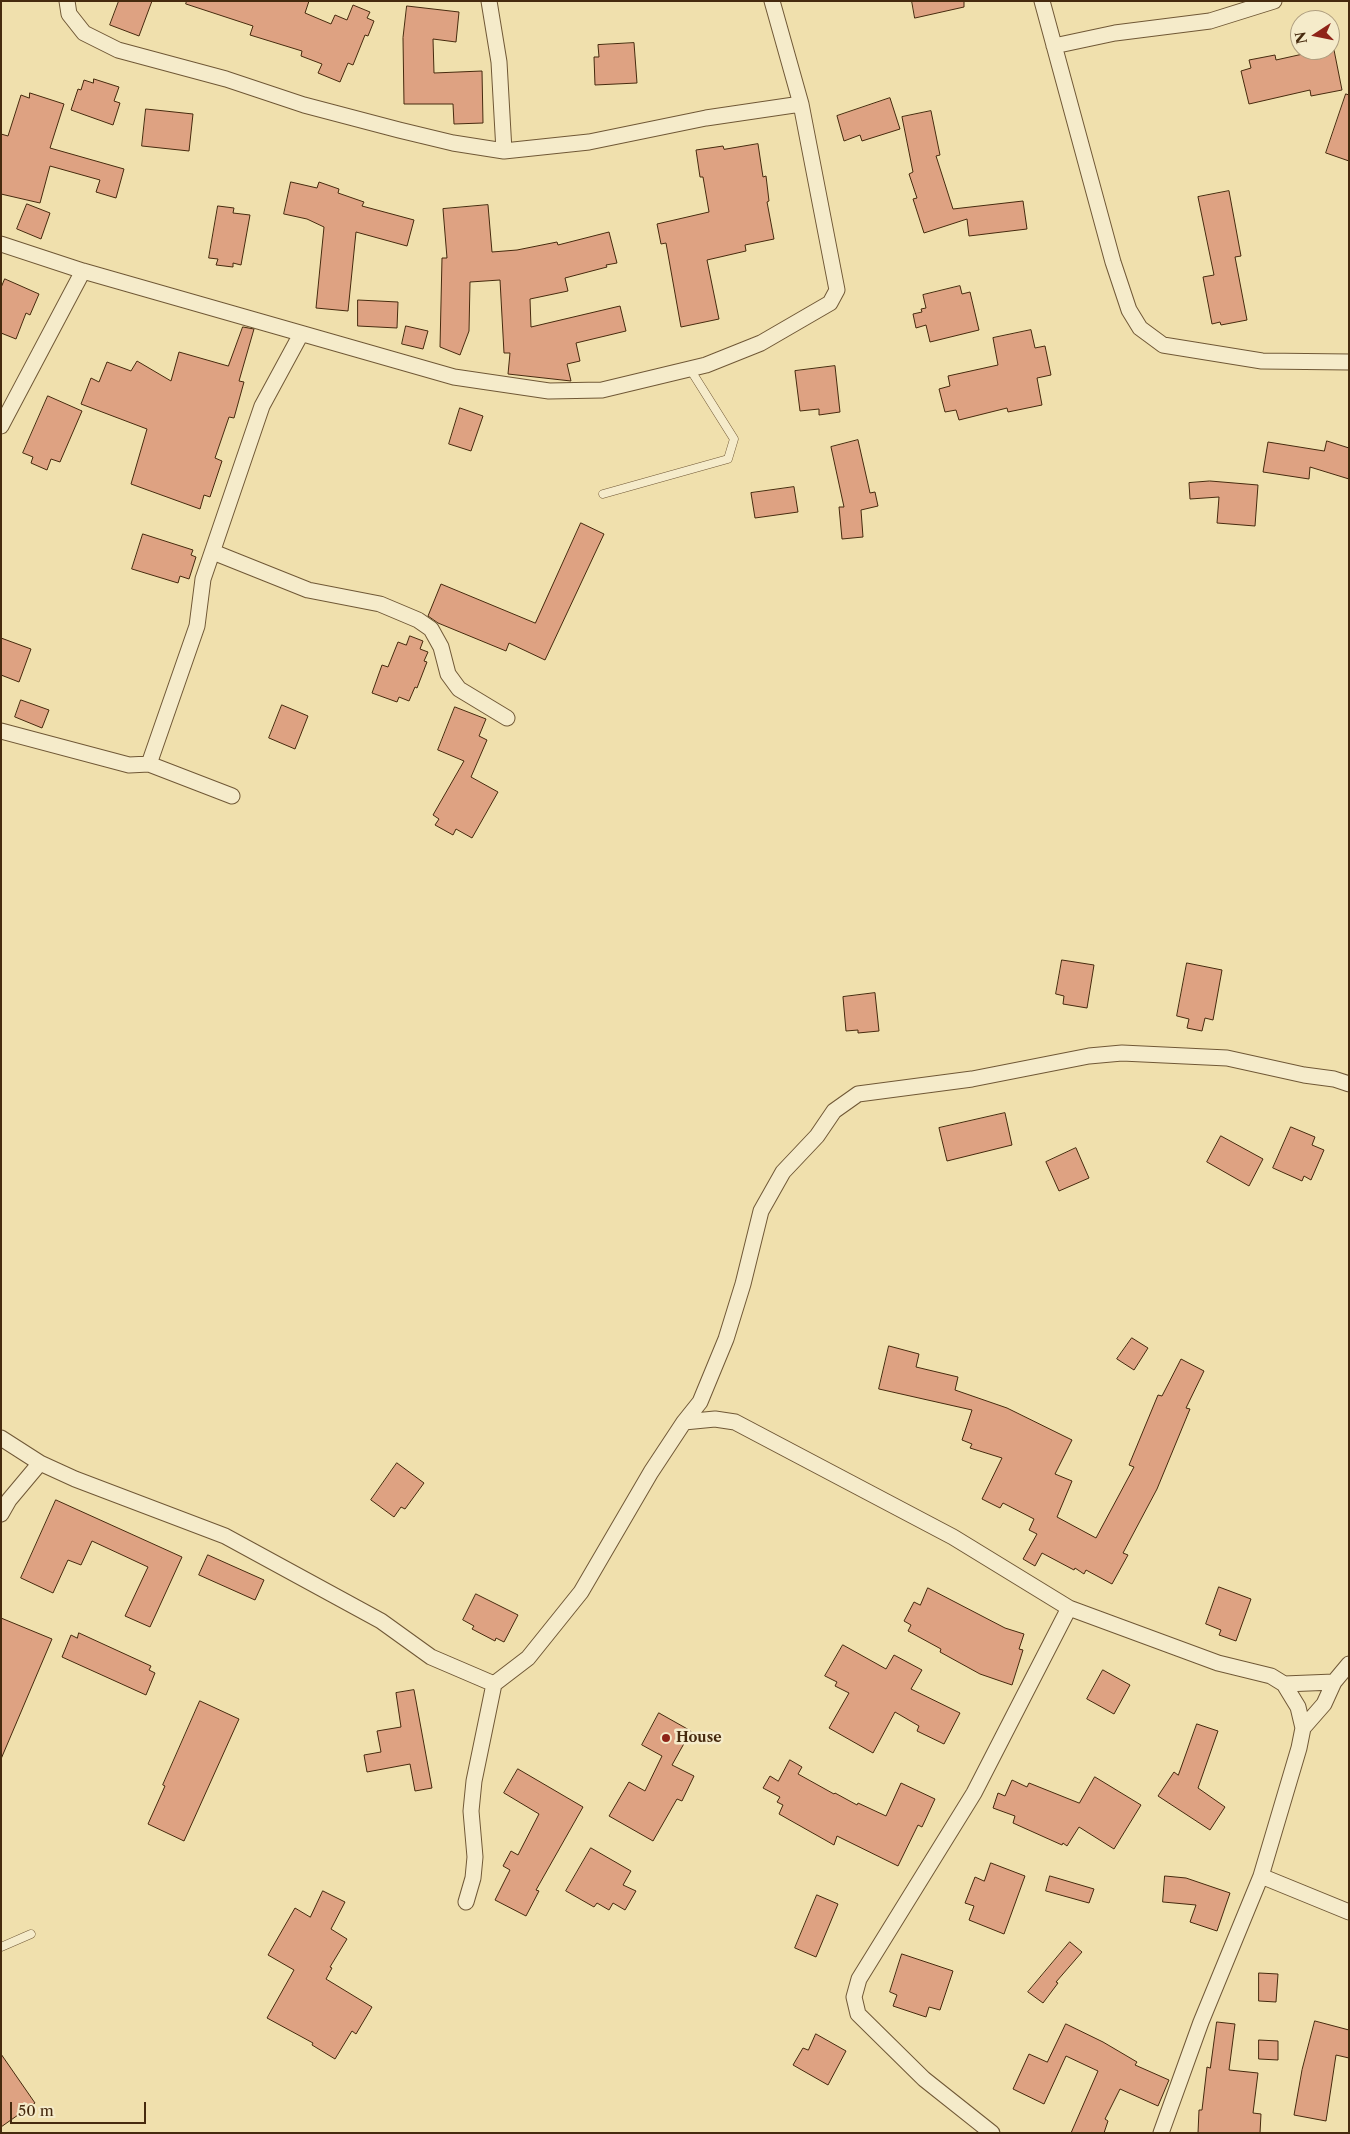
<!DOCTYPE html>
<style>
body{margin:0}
#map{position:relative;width:1350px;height:2134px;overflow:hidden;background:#f0e0ad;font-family:"Libre Caslon Text",serif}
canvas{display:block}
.frame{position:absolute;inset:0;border:2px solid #462a0e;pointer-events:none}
.north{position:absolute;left:1290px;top:10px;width:50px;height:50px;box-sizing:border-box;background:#f5ebca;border:1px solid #af9e7f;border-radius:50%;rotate:259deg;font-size:14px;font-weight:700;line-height:20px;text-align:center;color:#462a0e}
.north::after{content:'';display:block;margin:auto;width:18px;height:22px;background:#8f2418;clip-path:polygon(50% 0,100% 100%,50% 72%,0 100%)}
.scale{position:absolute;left:10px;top:2102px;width:136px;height:22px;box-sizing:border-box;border:2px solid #462a0e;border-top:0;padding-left:6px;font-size:15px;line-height:18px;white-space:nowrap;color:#462a0e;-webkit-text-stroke:4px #f5ebca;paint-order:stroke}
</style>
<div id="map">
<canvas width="1350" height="2134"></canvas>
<div class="frame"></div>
<div class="north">N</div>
<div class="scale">50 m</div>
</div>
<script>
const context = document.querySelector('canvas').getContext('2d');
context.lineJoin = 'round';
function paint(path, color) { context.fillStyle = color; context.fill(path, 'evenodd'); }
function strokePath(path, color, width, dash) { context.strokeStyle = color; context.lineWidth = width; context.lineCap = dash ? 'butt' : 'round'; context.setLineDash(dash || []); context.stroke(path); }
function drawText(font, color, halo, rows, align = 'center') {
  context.font = font + ' "Libre Caslon Text",serif'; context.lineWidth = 5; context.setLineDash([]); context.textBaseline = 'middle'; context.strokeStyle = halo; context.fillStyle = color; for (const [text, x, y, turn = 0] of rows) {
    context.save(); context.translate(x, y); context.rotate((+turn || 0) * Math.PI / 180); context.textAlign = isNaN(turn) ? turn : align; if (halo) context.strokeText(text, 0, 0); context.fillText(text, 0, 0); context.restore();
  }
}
const building = new Path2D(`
 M119,1h33l-13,35 -29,-11z
 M187,1h122l-4,12 26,11 4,-9 12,5 6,-15 17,7 -3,6 7,3 -6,15 -3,-1 -12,30 -5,-2 -8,19 -22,-9 4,-9 -21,-8 1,-5 -52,-16 3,-9 -67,-22z
 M912,1h52v6l-49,11z
 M407,6l52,6 -3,30 -23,-3 1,34 48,-2 1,52 -29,1 -1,-20h-49l-1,-66z
 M634,43l3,40 -42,2 -1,-28h5l-1,-12z
 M1302,50h32l8,40 -31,6 -1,-6 -61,14 -8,-33 10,-3 -2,-8 26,-5 1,5 27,-6z
 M94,79l25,8 -5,14 6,2 -7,22 -42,-15 7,-21 3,1 3,-10 9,3z
 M30,93l34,11 -14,44 74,21 -8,29 -20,-6 4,-12 -50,-14 -10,37 -39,-9v-60l7,2 13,-41 8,3z
 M1346,94l3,1v66l-23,-8z
 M890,98l10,31 -38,12 -2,-6 -16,6 -7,-25z
 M146,109l47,5 -4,37 -47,-5z
 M931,111l9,44 -4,1 17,53 70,-8 4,28 -58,7 -2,-17 -43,14 -11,-34 4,-1 -8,-24 4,-2 -11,-55z
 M758,144l5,33 3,-1 3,25 -2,1 7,37 -29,6 1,6 -39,9 12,59 -38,8 -15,-84 -5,1 -4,-20 52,-12 -6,-35h-3l-4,-27 27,-4 1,3z
 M291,182l26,6 2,-6 20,7 -1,4 26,9 -2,4 52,14 -7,26 -51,-14 -8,79 -32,-3 8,-81 -17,-8 -23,-5z
 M1229,191l12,65 -6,1 12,63 -26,5 -1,-3 -8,2 -9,-47 11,-2 -16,-78z
 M27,204l23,9 -9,26 -24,-10z
 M488,205l4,47 25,-2 40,-8 1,3 51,-13 8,31 -11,2 1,2 -42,11 3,13 -38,8 1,28 89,-21 6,25 -50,12 4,18 -13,3 4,17 -63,-7 2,-21h-6l-4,-73 -30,2 -1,49 -9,24 -20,-8 2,-89h5l-4,-49z
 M218,206l16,2 -1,5 17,2 -9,50 -8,-2v4l-17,-2 2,-6 -9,-1z
 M5,279l34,15 -9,21 -4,-2 -10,26 -15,-6v-45z
 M960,286l2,8 8,-2 9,38 -49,12 -4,-17 -10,3 -3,-14 9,-2 -1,-3 5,-1 -3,-13z
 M358,300l40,2 -1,26 -39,-2z
 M406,326l22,5 -5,18 -21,-5z
 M243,327l11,2 -15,52 5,1 -10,36 -5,-1 -14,41 7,3 -12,36 -6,-2 -4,14 -69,-25 16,-55 -66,-25 10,-26 8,4 8,-20 24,9 6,-10 34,20 8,-29 49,14z
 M1031,330l4,18 10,-2 6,29 -14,3 5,27 -34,7 -1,-4 -48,12 -3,-10 -11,2 -6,-23 11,-3 -2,-10 50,-11 -5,-27z
 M835,366l5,46 -21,3v-6l-19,2 -5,-40z
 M48,396l34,15 -22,51 -9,-3 -4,11 -16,-7 2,-6 -10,-4z
 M460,408l23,8 -12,35 -22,-7z
 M858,440l12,53 5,-1 3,14 -17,4 2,27 -21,2 -3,-32h5l-13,-60z
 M1327,441l22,7v31l-39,-12 -1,12 -46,-7 5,-30 56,9z
 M1210,481l48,4 -3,41 -38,-3 2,-26 -29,2 -1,-16z
 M794,487l4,25 -43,6 -4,-25z
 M581,523l23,11 -59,126 -36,-17 -3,8 -68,-28 -10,-7 13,-32 94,39z
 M143,534l50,16 -2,5 5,2 -7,22 -9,-3 -2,7 -46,-14z
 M410,636l13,5 -3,8 8,3 -4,9 3,1 -10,26 -2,-1 -6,14 -10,-4 -2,5 -25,-9 10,-28 6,2 10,-25 8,3z
 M1,638l30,11 -12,33 -18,-7z
 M21,700l28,10 -7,18 -27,-11z
 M282,705l26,11 -13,33 -26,-11z
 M455,707l31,12 -7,17 8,4 -16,37 27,15 -26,46 -16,-9 -3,6 -18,-10 4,-6 -6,-4 31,-54 -26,-11z
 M1062,960l32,5 -7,43 -24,-4 1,-8 -8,-2z
 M1187,963l35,7 -9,50 -8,-2 -3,13 -15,-3 2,-9 -12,-3z
 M875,993l4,38 -21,2v-3l-12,1 -3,-34z
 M1005,1113l7,32 -65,16 -8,-33z
 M1291,1127l24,10 -3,8 12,5 -13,30 -7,-4 -2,5 -29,-13z
 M1221,1136l42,23 -14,27 -42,-24z
 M1076,1148l13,30 -30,13 -13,-29z
 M1132,1338l16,10 -14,22 -17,-11z
 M889,1346l30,8 -3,13 42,10 -3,13 52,18 65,32 -17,34 17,7 -15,36 39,21 38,-71 -5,-2 29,-70 4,1 19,-37 23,12 -18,37 4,1 -33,80 -34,64 5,2 -16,29 -26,-14 -2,4 -9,-6 -1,2 -32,-17 -7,13 -12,-7 14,-25 -8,-4 5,-11 -31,-16 -3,5 -18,-9 20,-41 -32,-10 2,-4 -10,-4 10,-30 -93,-21z
 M397,1463l27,20 -19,26 -4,-2 -7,10 -23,-17z
 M56,1500l126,57 -32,70 -25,-11 23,-49 -56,-26 -11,24 -13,-5 -15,33 -32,-15z
 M208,1555l56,25 -9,20 -56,-25z
 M1219,1587l32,12 -15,42 -17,-6 2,-5 -15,-6z
 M928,1588l77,40 19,6 -5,15 4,1 -11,35 -32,-11 -40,-22 1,-3 -33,-18 3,-6 -7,-4 10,-19 6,3z
 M476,1594l42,21 -14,27 -8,-4 -1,3 -23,-12 2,-3 -11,-6z
 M1,1618l51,21 -51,120z
 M79,1633l72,33 -2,4 6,3 -9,22 -84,-38 9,-22 6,3z
 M843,1645l43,24 8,-14 28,15 -11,19 49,24 -16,31 -27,-13 2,-5 -24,-14 -22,41 -44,-25 20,-35 -14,-7 2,-4 -12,-6z
 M1103,1670l27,15 -16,29 -27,-15z
 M414,1690l18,98 -17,3 -5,-27 -43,8 -3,-17 17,-3 -4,-21 24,-4 -5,-34z
 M200,1701l39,18 -55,122 -36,-17 17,-38 -2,-1z
 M659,1713l32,18 -19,34 22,11 -12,25 -5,-2 -24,42 -44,-25 20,-34 16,9 17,-35 -20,-11z
 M1197,1724l21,7 -20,57 27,19 -15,23 -52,-34 16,-24 4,3z
 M790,1760l12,7 -4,7 36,20 1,-1 22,12 1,-2 28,13 15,-33 34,16 -13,28 -4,-2 -20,41 -61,-30 -3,9 -55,-31 4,-9 -6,-3 3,-5 -17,-9 7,-12 8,5z
 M518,1769l65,38 -47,83 3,1 -13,25 -31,-16 15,-30 -7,-4 8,-15 7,4 21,-41 -35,-21z
 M1095,1777l46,28 -27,44 -35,-22 -12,19 -4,-3 -1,2 -49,-22 2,-7 -22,-8 5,-15 7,3 7,-16 15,7 2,-4 50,20z
 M591,1848l40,23 -8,14 13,6 -11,19 -12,-7 -4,7 -12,-7 -3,4 -28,-16z
 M991,1863l34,13 -21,58 -35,-14 5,-14 -9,-3 10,-26 9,4z
 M1050,1876l44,13 -5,14 -43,-12z
 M1165,1876l21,2 44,15 -13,38 -27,-9 6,-17 -33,-3z
 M323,1891l22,11 -14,27 16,10 -17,28 2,1 -6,11 46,28 -16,27 -4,-3 -17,28 -23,-14 1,-2 -46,-25 27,-48 -26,-15 27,-47 15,9z
 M817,1895l21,9 -22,53 -21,-9z
 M1070,1942l12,10 -26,30 2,1 -15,20 -15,-11z
 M902,1954l51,17 -13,39 -11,-3 -3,10 -33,-11 4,-11 -7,-3z
 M1259,1973l19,1 -2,28 -17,-1z
 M1315,2021l34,9v28l-13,-3 -10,66 -32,-6 8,-45z
 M1217,2022l18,2 -6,46 29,3 -5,40 8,1 -1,19h-62l1,-23h3l5,-43 3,1z
 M1066,2024l37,18 34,20 -2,3 34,15 -11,26 -38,-17 -15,30 3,2 -4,12h-33l27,-62 -32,-15 -22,48 -31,-15 16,-35 18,8z
 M816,2034l30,17 -18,34 -35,-20 10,-17 5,2z
 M1259,2040l19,1v19l-19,-1z
 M1,2054l34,49 -34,24z`);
paint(building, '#dea282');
strokePath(building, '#462a0e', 1);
const service = new Path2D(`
 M603,494l125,-35 6,-20 -44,-70
 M1,1947l30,-13`);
const minor = new Path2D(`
 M67,1l2,13 15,19 34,17 108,29 78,26 95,25 54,13 51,8 85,-9 117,-24 95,-14
 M489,1l10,61 5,89
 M1042,1l71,261 16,48 11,18 23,17 99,16 87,1
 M1054,46l61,-13 95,-12 64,-20
 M1,244l82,27 371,106 95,14 53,-1 104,-25 55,-22 69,-40 7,-13 -36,-186 -29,-103
 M1,426l82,-155
 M213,552l95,38 72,14 38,16 13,9 10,18 7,27 11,15 48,29
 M1,731l128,34 20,-1 83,32
 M149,764l48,-138 6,-47 59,-173 39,-72
 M684,1422l16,-20 26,-63 17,-55 18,-73 22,-39 34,-36 17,-25 24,-17 114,-15 117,-23 33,-3 105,5 77,17 30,4 15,5
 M1,1438l39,25
 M1,1514l8,-14 31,-37 35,16 150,57 156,85 50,36 63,27 34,-26 53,-66 70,-120 33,-50 31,-3 20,3 218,115 116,71 149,55 53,13 13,8 14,23 5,21 -4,20 -38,128 88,36
 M1284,1684l50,-2 15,-18
 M1303,1728l21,-24 10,-22
 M466,1902l7,-24 2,-21 -4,-46 3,-30 20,-97
 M992,2133l-68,-54 -66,-65 -4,-17 5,-18 115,-186 95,-185
 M1161,2133l40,-111 60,-146`);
strokePath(service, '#705836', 9);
strokePath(minor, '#705836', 17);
strokePath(service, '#f5ebca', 8);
strokePath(minor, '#f5ebca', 15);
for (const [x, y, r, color] of [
 [666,1738,5,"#8f2418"]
]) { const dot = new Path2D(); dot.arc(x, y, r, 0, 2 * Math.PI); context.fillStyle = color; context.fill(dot); strokePath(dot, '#f5ebca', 2); }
drawText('bold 14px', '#462a0e', '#f5ebca', [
 ["House",676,1738]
], 'left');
</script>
